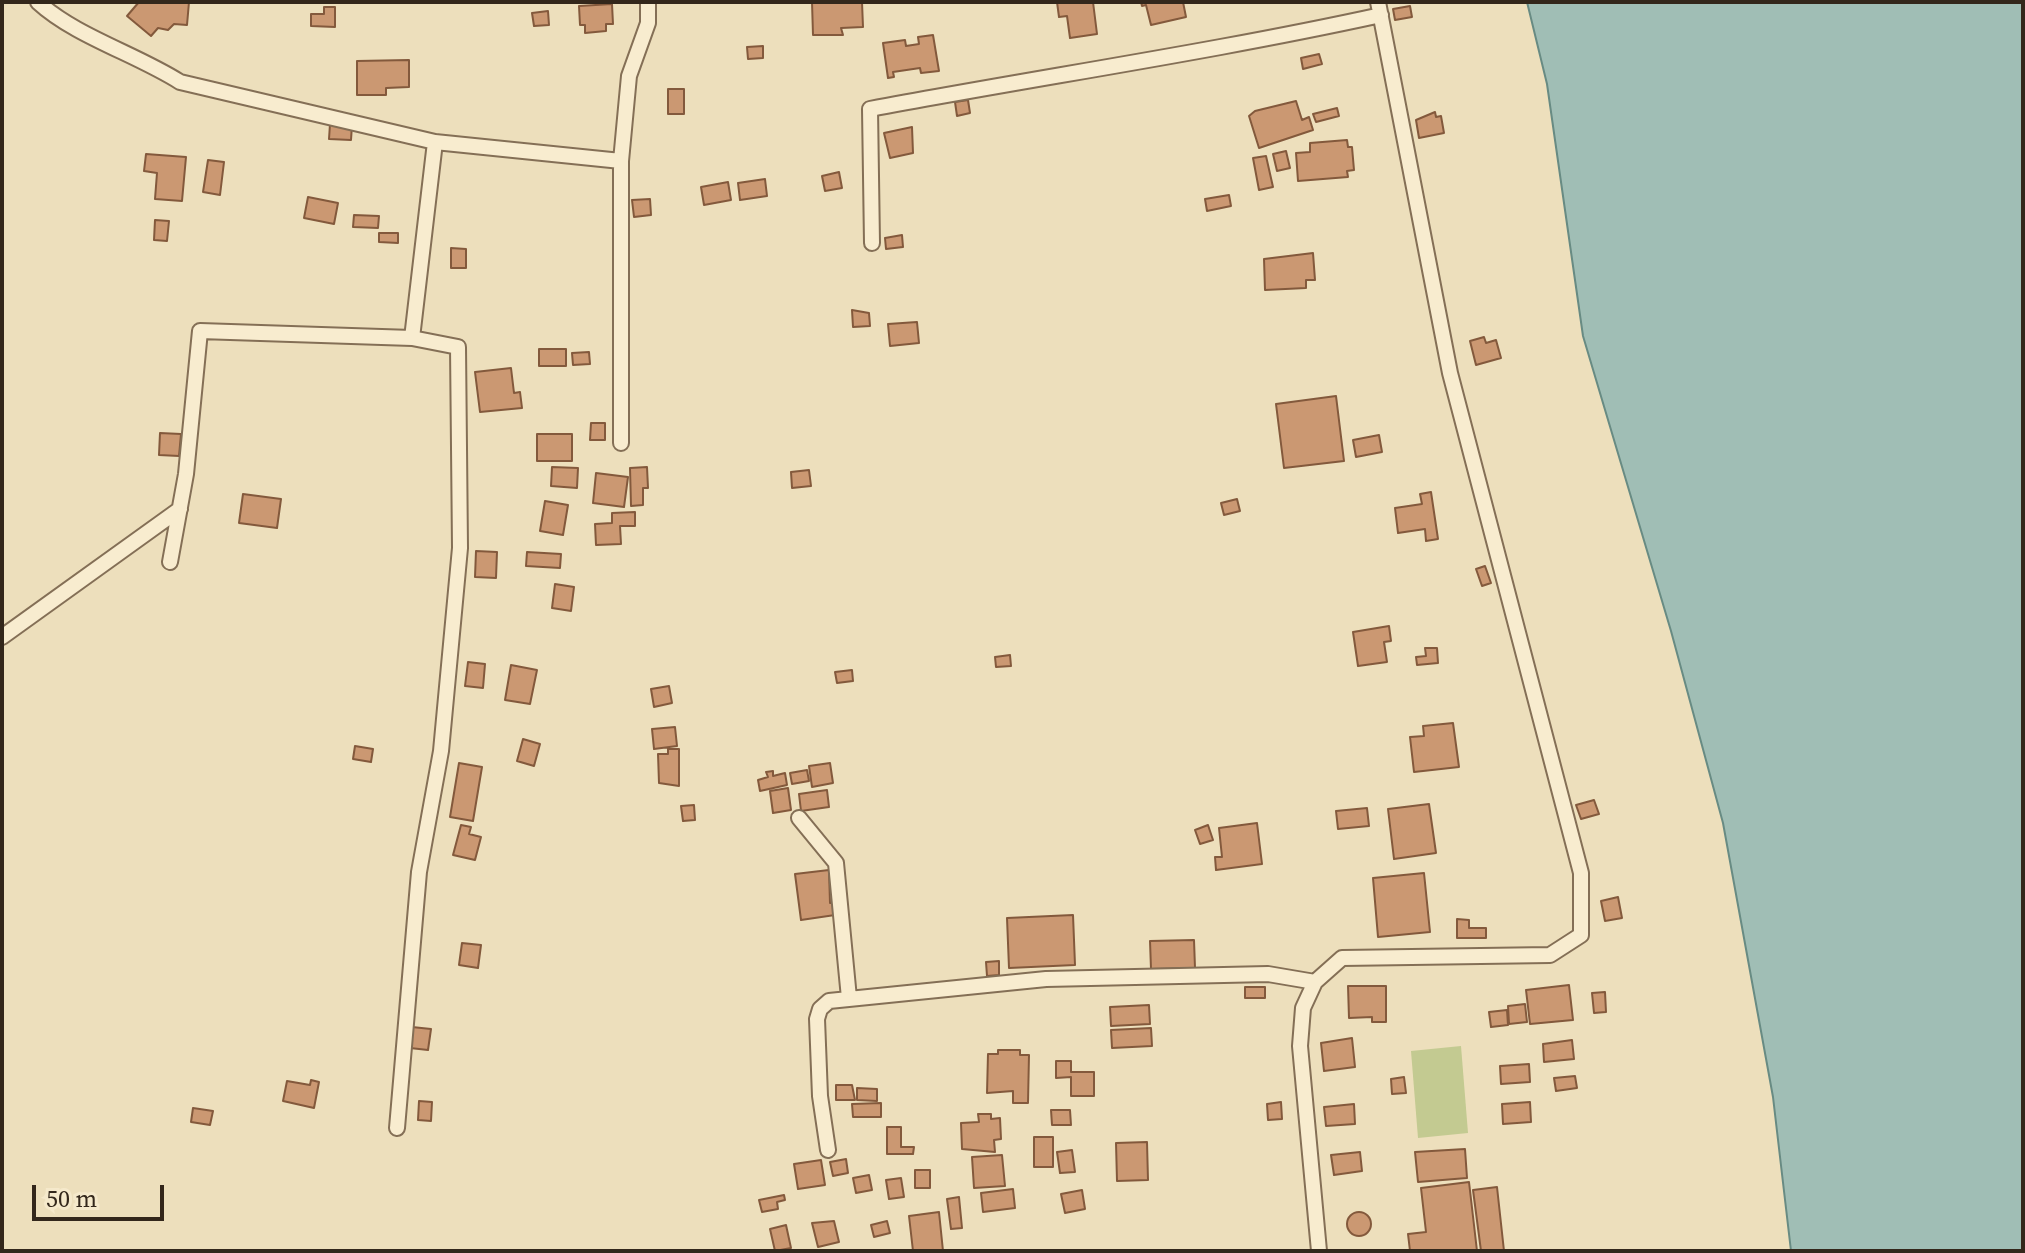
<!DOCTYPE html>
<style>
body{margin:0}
#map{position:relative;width:2025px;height:1253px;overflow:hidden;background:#eddfbc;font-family:"Source Serif 4",serif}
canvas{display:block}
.frame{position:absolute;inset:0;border:4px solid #33271b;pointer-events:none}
.scale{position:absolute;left:32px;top:1185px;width:132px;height:36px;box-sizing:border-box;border:4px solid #33271b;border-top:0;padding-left:10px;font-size:24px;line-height:28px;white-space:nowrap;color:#33271b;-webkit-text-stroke:6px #f5e9cb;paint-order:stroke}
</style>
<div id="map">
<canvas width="2025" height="1253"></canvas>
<div class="frame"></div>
<div class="scale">50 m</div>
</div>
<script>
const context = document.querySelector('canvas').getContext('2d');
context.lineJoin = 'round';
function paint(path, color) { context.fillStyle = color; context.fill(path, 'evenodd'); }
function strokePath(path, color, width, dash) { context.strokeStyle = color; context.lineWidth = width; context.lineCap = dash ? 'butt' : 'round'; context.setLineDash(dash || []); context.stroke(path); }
paint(new Path2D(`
 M1461,1046l7,87 -50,5 -7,-87z`), '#c3ca91');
const water = new Path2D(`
 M1527,2h496v1249h-232l-18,-154 -50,-274 -52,-192 -88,-295 -36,-252z`);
paint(water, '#a0beb5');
strokePath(water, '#688b83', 2);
const building = new Path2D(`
 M139,2h50l-2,23 -13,-1 -6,6 -10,-2 -7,8 -24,-20z
 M812,2h50l1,25 -22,1 2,7h-30z
 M1057,2h36l4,32 -27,4 -3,-22 -8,1z
 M1141,2h42l3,15 -35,8 -5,-20 -4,1z
 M612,4l1,20h-7v7l-21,2v-8h-5l-1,-19z
 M1410,6l2,11 -17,3 -2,-11z
 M324,7h11v20l-24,-1v-12h13z
 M548,11l1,14 -15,1 -2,-13z
 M933,35l6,36 -18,2 -1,-5 -27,4 1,5 -6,1 -5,-35 22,-3 1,6 13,-2 -1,-7z
 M763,46v12l-15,1 -1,-12z
 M1319,54l3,10 -19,5 -2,-11z
 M409,60v27l-23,1v7h-29v-34z
 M668,89h16v25h-16z
 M968,100l2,13 -13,3 -2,-14z
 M1296,101l6,19 7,-3 4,13 -54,18 -10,-32 6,-5z
 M1337,108l2,8 -23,6 -3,-8z
 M1435,112l1,5 5,-1 3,17 -25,5 -3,-18z
 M330,124l22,1 -1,15 -22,-1z
 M912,127l1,26 -23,5 -6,-25z
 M1347,140l1,7h4l2,23 -7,1 1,6 -50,4 -2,-28 14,-1v-9z
 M1286,151l4,17 -13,3 -4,-17z
 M146,154l40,3 -4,44 -27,-2 2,-26 -13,-2z
 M1266,156l7,31 -14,3 -6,-32z
 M208,160l16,2 -4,33 -17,-3z
 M839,172l3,16 -17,3 -3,-15z
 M765,179l2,17 -27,4 -2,-17z
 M728,182l3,18 -27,5 -3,-18z
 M1229,195l2,11 -24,5 -2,-12z
 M308,197l30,6 -4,21 -30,-6z
 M650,199l1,16 -17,2 -2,-17z
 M354,215l25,1 -1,12 -25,-1z
 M155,220l14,1 -2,20 -13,-1z
 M379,233h19v10l-19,-1z
 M902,235l1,12 -17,2 -1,-11z
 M451,248l15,1v19h-15z
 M1313,253l2,27h-9v8l-41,2 -1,-31z
 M852,310l17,3 1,13 -17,1z
 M917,322l2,21 -29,3 -2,-22z
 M1484,337l2,6 10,-3 5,18 -25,7 -6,-24z
 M539,349h27v17h-27z
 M589,352l1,12 -17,1 -1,-12z
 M511,368l3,25 6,-1 2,16 -42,4 -5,-40z
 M1336,396l8,65 -60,7 -8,-64z
 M591,423h14v17h-15z
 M160,433l21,1 -2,22 -20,-1z
 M537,434h35v27h-35z
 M1379,435l3,17 -26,5 -3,-17z
 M552,467l26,1 -1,20 -26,-2z
 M647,467l1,21h-5v17l-12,1 -1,-38z
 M809,470l2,16 -19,2 -1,-16z
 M596,473l32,4 -4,30 -31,-4z
 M1431,492l7,47 -12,2 -1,-12 -27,4 -3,-25 27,-4 -2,-10z
 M243,494l38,5 -4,29 -38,-5z
 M1237,499l3,12 -16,4 -3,-12z
 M545,501l23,4 -5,30 -23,-4z
 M635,512v14h-15l1,18 -25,1 -1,-21 17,-1v-10z
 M476,551l21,1 -1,26 -21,-1z
 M527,552l34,2 -1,14 -34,-2z
 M1485,566l6,17 -9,3 -6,-17z
 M555,584l19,3 -3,24 -19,-3z
 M1389,626l2,15 -7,1 3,20 -29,4 -5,-34z
 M1425,648h12l1,15 -21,2 -1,-8 10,-1z
 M1010,655l1,11 -15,1 -1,-10z
 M468,662l17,2 -2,24 -18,-2z
 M511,665l26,5 -7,34 -25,-4z
 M852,670l1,11 -16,2 -2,-11z
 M669,686l3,17 -18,4 -3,-18z
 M1453,723l6,44 -45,5 -4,-35 14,-1 -1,-10z
 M675,727l2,19 -23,3 -2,-20z
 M523,739l17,5 -6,22 -17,-5z
 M355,746l18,3 -2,13 -18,-3z
 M668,749h11v37l-20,-3 -1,-29h10z
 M459,763l23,4 -9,54 -23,-4z
 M830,763l3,20 -21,4 -3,-21z
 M807,770l2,11 -17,3 -2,-11z
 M773,771v5l12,-3 2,12 -27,6 -2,-11 10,-3 -2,-5z
 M788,788l3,22 -18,3 -3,-22z
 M827,790l2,17 -28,4 -2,-17z
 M1594,800l5,14 -18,5 -5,-14z
 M1429,804l7,49 -42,6 -6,-50z
 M694,805l1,15 -12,1 -2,-15z
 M1367,808l2,18 -31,3 -2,-18z
 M1257,823l5,41 -46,6 -1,-13h7l-3,-29z
 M461,825l10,2 -2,7 12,3 -6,23 -22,-5z
 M1208,825l5,15 -13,4 -5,-14z
 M829,870l1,33h4l1,12 -34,5 -6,-46z
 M1424,873l6,59 -52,5 -5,-59z
 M1618,897l4,21 -17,3 -4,-20z
 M1073,915l2,50 -66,3 -2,-50z
 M1457,919l12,1v8h17v10h-29z
 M1194,940l1,28 -44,1 -1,-28z
 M462,943l19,2 -3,23 -19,-3z
 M999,961v14l-12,1 -1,-14z
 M1569,985l4,35 -43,4 -4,-34z
 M1348,986h38v36h-14v-5l-23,1z
 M1245,987h20v11h-20z
 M1605,992l1,20 -12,1 -2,-20z
 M1525,1004l2,18 -18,2 -1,-18z
 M1149,1005l1,19 -39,2 -1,-19z
 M1507,1010l1,15 -17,2 -2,-15z
 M412,1027l19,2 -3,21 -18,-2z
 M1151,1028l1,18 -40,2 -1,-18z
 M1352,1038l3,29 -31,4 -3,-28z
 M1572,1040l2,19 -30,3 -1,-18z
 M998,1050h22v5h9l-1,48h-15v-12l-26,2 1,-39h10z
 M1056,1061h15v11h23v24h-23v-19l-15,1z
 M1529,1064l1,18 -29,2 -1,-18z
 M1575,1076l2,12 -21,3 -2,-13z
 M1404,1077l2,16 -14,1 -1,-15z
 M311,1080l8,2 -5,26 -31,-7 4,-20 23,4z
 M836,1085h16l3,15h-19z
 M857,1088l20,1v12l-20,-1z
 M419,1101l13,1 -1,19 -13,-1z
 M1281,1102l1,17 -14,1 -1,-16z
 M1530,1102l1,20 -28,2 -1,-20z
 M881,1103v14h-28l-1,-13z
 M1354,1104l1,20 -29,2 -2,-19z
 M193,1108l20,3 -3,14 -19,-3z
 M1051,1110h19l1,15h-19z
 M978,1114h13v5l9,-1 1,21 -7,1 1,12 -33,-3 -1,-26 18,-1z
 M887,1127h14v20h13l-1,7h-26z
 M1034,1137h19v30h-19z
 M1147,1142l1,38 -31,1 -1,-38z
 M1465,1149l2,29 -49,4 -3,-30z
 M1072,1150l3,22 -15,1 -3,-21z
 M1360,1152l2,19 -28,4 -3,-20z
 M1002,1155l3,31 -31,2 -2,-31z
 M846,1159l2,14 -15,3 -3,-14z
 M821,1160l4,25 -27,4 -4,-25z
 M915,1170h15v18h-15z
 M869,1175l3,15 -16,3 -3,-15z
 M901,1178l3,19 -15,2 -3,-19z
 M1469,1182l8,69h-67l-2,-17 18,-2 -5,-44z
 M1497,1187l7,64h-23l-8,-61z
 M1013,1189l2,19 -32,4 -2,-19z
 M1082,1190l3,19 -20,4 -4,-19z
 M784,1195l1,5 -8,2 1,7 -16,3 -3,-12z
 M959,1197l3,31 -11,1 -4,-30z
 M939,1212l4,39h-30l-4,-35z
 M1347 1224a12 12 0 1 1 24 0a12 12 0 1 1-24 0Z
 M834,1221l5,21 -21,5 -6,-24z
 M887,1221l3,12 -16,4 -3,-12z
 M786,1225l5,23 -16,3 -5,-22z`);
paint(building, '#cb9872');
strokePath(building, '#83593c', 2);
const street = new Path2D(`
 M38,2c37,34 98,52 142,80l255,60
 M872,243l-2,-134c170,-32 342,-57 511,-94
 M621,443v-282l8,-85 19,-53v-21
 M170,562l16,-88 14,-143 212,7 23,-196 186,19
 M2,637l178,-128
 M799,818l37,45 13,135
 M397,1128l22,-256 22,-121 19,-203 -2,-201 -46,-9
 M828,1150l-8,-54 -3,-77 3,-10 9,-8 217,-22 222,-5 47,8
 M1319,1251l-19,-205 3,-38 12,-26 27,-24 208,-3 31,-20v-62l-131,-500 -72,-371`);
strokePath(street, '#846f56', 18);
strokePath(street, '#f8eccf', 14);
</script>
